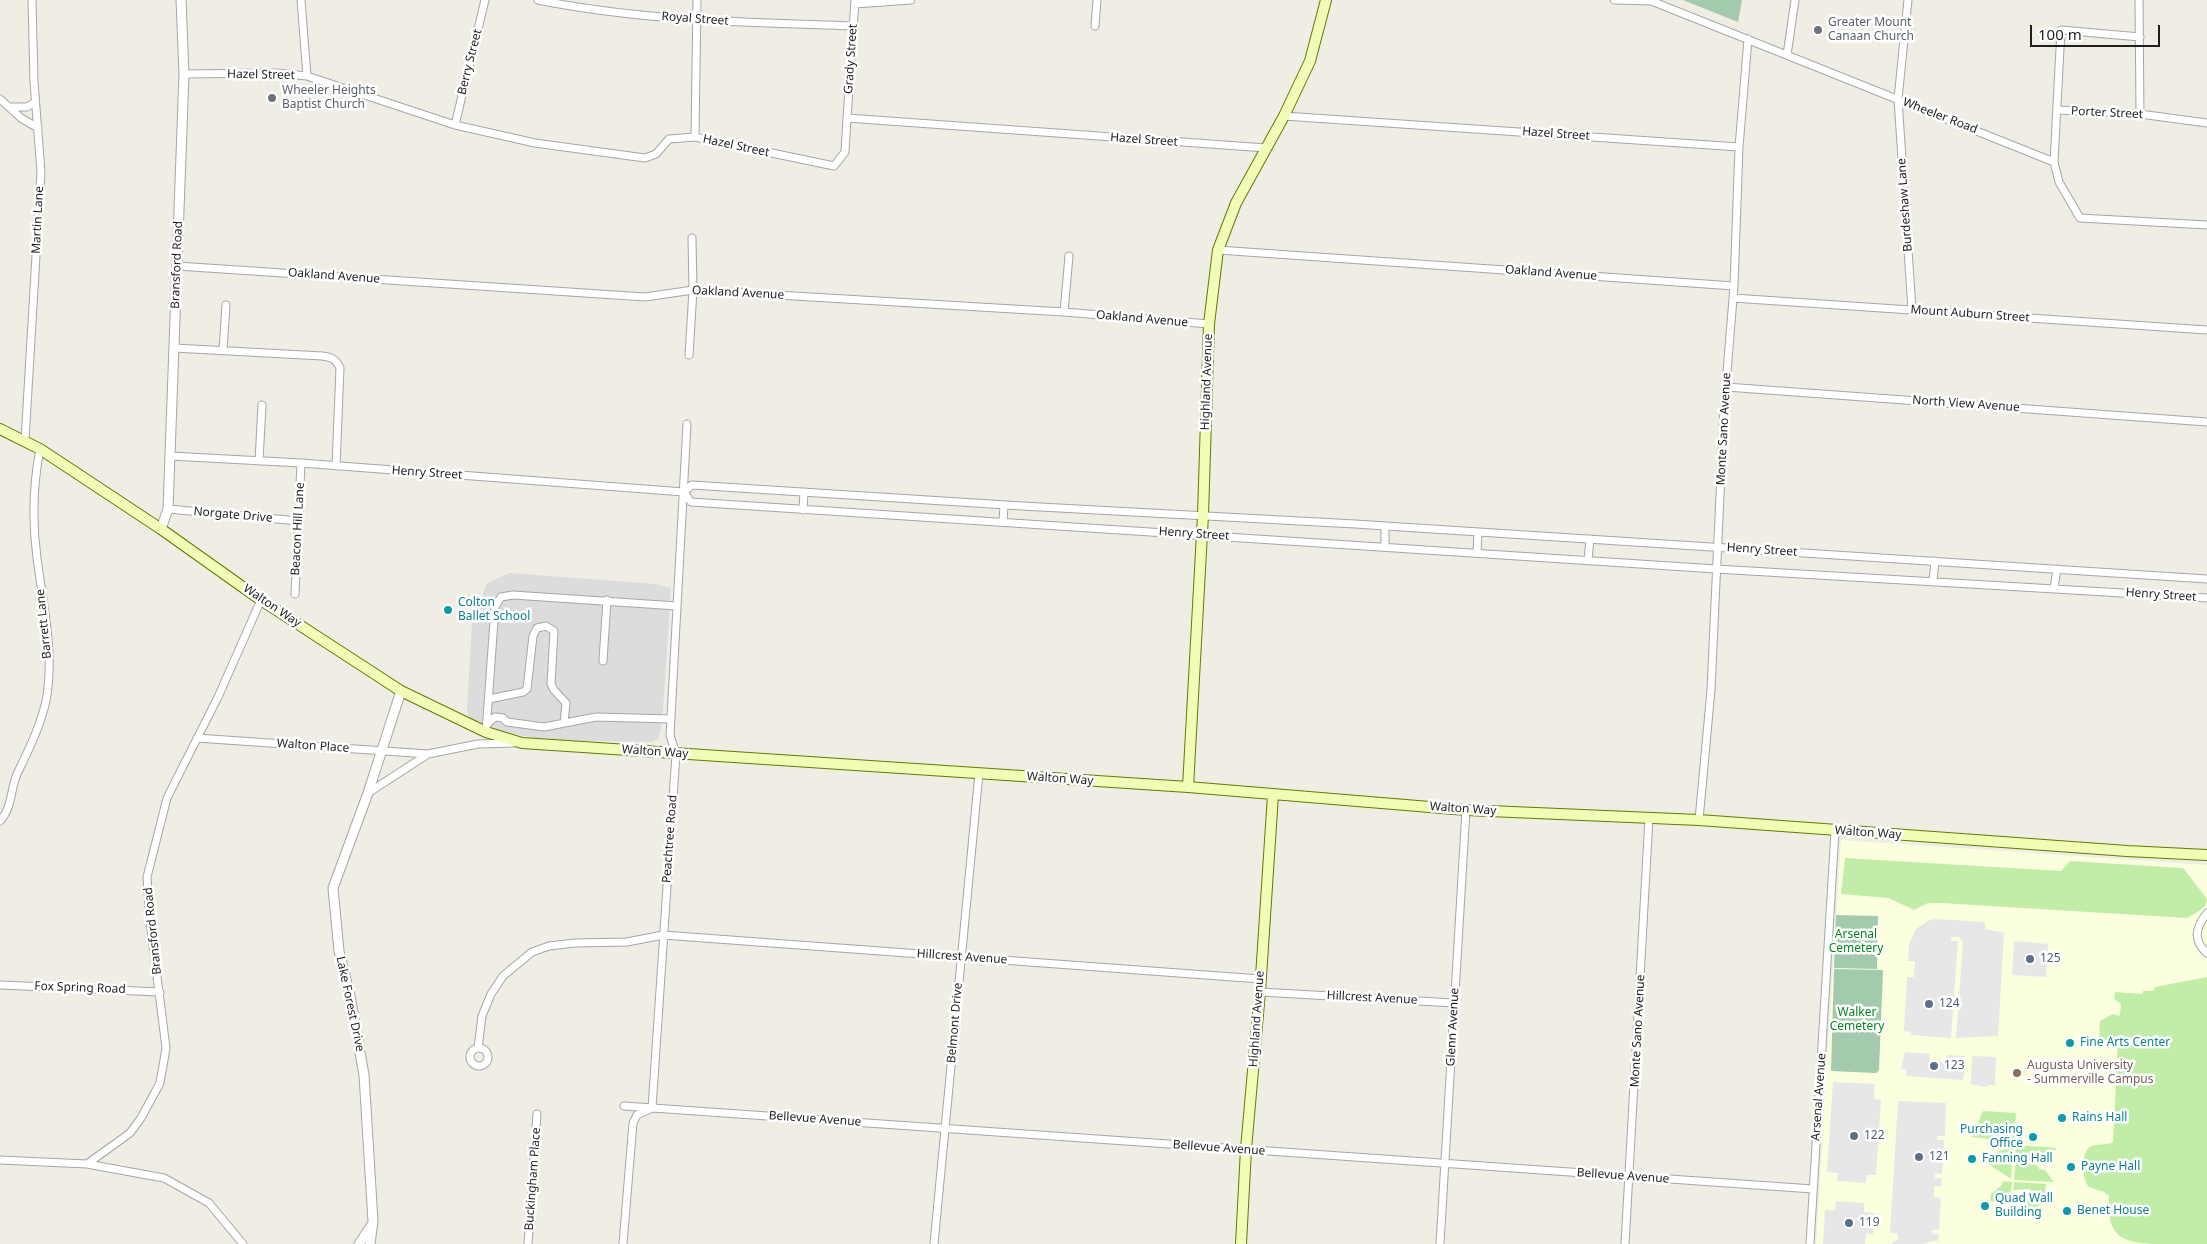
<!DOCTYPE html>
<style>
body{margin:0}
#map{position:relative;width:2207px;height:1244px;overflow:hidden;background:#f0ede4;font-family:"Noto Sans",sans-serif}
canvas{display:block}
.scale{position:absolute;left:2030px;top:25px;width:130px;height:22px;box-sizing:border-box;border:2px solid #1f1f1f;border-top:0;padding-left:6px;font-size:15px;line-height:18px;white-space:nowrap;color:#1f1f1f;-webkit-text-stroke:4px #fff;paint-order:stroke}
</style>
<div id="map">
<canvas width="2207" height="1244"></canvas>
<div class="scale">100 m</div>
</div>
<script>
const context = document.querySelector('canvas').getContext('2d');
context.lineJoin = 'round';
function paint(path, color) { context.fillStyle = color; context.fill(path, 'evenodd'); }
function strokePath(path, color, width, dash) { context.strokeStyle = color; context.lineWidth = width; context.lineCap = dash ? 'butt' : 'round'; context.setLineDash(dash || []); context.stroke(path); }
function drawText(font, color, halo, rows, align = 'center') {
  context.font = font + ' "Noto Sans",sans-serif'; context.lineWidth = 5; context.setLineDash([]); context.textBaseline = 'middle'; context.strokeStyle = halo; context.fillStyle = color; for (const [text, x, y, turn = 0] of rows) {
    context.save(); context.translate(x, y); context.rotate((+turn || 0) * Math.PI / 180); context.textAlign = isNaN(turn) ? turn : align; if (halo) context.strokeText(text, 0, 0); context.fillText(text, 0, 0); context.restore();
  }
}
paint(new Path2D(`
 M510,573l145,11 16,4 -8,123 -3,22 -2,6 -6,3 -74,-1 -45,-3 -36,-8 -28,-12 -2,-8 5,-87 15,-40z`), '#dddcdc');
paint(new Path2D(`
 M1841,840l366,25v379h-391z`), '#fbffde');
paint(new Path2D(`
 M1845,858l216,13 9,-10 113,7 24,31c0,10 -12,14 -20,19l-246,-15h-13l-14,7 -25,-12 -48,-4z
 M2207,977v267c-16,0 -31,0 -47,0 -38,0 -54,-7 -51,-48l-5,-4 -15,-5c-7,-7 -9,-33 1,-40 7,-4 15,-1 23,-5l5,-101 -19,-2 1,-18 13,-7 7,2 1,-12 -7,-5 1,-7 27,2 1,-3h10l2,-4z
 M1983,1111l33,2 -2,29 -42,-5z
 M2014,1145l-1,12 -4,4 3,5 -1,13 -24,-16v-7z
 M2016,1145l41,3 -12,11h-5l-3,4 -18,-2 -4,-3z
 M2019,1163l18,2 2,4 6,1 9,12 -40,-2 1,-14z
 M2003,1181l9,1 -2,21 -20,-2 1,-7 11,-9z
 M2014,1182l32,2 -1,13 -8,12h-9l-4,3 1,-10 5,-1 3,-7 -3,-5 -17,1z`), '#c2eda8');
paint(new Path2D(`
 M1683,0h59l-4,22z
 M1836,915l42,1 -1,53 -43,-1z
 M1834,969l49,1 -4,100 -3,3 -45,-2z`), '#a4caae');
paint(new Path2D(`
 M1936,919l49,3v7l19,4 -6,103 -42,2 7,-96 -3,-5h-9v4h7l-7,97 -40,-3v-3l-7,-1 3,-54h7l1,-16h-7l1,-17 7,-15 13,-9z
 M2014,941l34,3 -2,33 -34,-2z
 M1905,1052l25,2v7l16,1 1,-7 17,1v7h2l-3,17 -57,-4v-7h-5z
 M1972,1056l24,1 -1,28h-7l-1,2 -16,-3z
 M1833,1082l42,2 -1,15 7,1 -5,75h-10v8l-29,-2 1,-8 -11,-1z
 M1898,1101l48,2 -1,33h-8v4h7l-2,34 -7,-1v5h7l-1,8h-7v11l7,1 -2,32h-7l1,4h6l-1,7h-6l-8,3h-31l-1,-2 6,-3 -1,-6h-7z
 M1836,1201l28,2v9l10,1 -1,21 -7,-1 -1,11h-42l2,-34h10z`), '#e7e7e7');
const minor = new Path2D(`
 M301,0l6,76
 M538,0c104,21 210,22 315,26
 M1614,0l38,1
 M1649,0l405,162
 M1908,0l-10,99 14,211
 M2139,0l1,114
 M855,4l56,-4
 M1095,26l2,-26
 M2140,37l-79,-7 -7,132 5,20 21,36 127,7
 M1787,55l8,-55
 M184,74l92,-1 31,3 148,49 80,18 110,15 11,-4 13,-15 26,-2 139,29 11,-14 2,-34 419,30
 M0,99l21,19 17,10
 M10,107h17l8,-5
 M2057,110l83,4 67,9
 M1284,116l455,31
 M847,118l8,-118
 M455,125l30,-125
 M695,137l2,-137
 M1218,250l516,36
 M177,266l468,31 48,-7 371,22 145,12
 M1733,298l474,32
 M1064,312l5,-56
 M174,348l148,8c9,1 14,3 18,12l-4,98
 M223,350l3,-45
 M689,355l4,-65 -1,-52
 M1726,387l481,35
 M25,440l16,-268 -7,-90 -2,-82
 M170,456l131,7 383,29 8,-7 330,21 333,18 852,55
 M259,461l3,-56
 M684,492l7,10 1025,67 491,29
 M168,509l131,12
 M803,510l1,-18
 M1003,522l1,-17
 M1385,526v20
 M1477,552l1,-20
 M1588,560l2,-21
 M1933,581l2,-20
 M2054,588l3,-19
 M295,594l6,-131
 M603,661l4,-61
 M489,699l34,-7 4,-3 6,-53 4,-8 9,-2 8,5 -3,53 3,6 12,13 -2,20
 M488,723l7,-6 8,1 4,4 37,5 52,-10 75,2
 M486,732l9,-125 6,-10 12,-2 164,11
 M197,738l231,16
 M368,793l60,-39 50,-10 36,-1
 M1699,820l12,-130 13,-281 10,-123 5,-139 9,-108
 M0,821c13,-14 10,-33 18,-49 11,-23 22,-45 28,-71 9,-47 -3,-96 -9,-143 -5,-37 -4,-73 3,-109
 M2207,913c-11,14 -15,27 0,40
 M0,985l160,7
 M1260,992l194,11
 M478,1048l4,-32 9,-22 12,-18 29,-24 17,-6 26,-3 52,-1 36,-7 597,44
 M470 1057a9 9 0 1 1 18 0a9 9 0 1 1-18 0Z
 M624,1106l1189,83
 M0,1160l87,4 43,-31 11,-15 19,-35 6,-35 -16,-127 -3,-44 20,-79 51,-101 43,-97
 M87,1164l77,14 45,25 34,41
 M528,1244l9,-130
 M623,1244l10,-121 4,-8 15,-7 24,-354 -6,-19 17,-311
 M934,1244l45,-471
 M1440,1244l26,-434
 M1625,1244l24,-426
 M1810,1244l25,-413`);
const tertiary = new Path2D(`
 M161,529l7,-20 16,-435 -3,-74
 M359,1244l12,-18
 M370,1244l3,-23 -9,-146 -14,-79 -11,-45 -6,-63 35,-95 33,-102`);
const secondary = new Path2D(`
 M0,429l40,20 121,80 100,71 140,91 85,41 36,11 666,44 278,23 233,10 428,31 80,4
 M1188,787l15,-272 6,-191 9,-74 18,-47 48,-87 26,-55 16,-61
 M1241,1244l5,-95 14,-157 13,-197`);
strokePath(minor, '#a6a6a6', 9);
strokePath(tertiary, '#a6a6a6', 11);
strokePath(secondary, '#607b00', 12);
strokePath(minor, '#fff', 7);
strokePath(tertiary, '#fff', 9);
strokePath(secondary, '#f1fdb6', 10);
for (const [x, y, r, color] of [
 [1818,30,5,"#6b7280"],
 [272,98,5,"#6b7280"],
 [448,610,5,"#0f9aa8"],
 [2030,959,5,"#5c6f8a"],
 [1929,1004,5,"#5c6f8a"],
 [2070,1043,5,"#0f9aa8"],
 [1934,1066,5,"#5c6f8a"],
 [2017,1073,5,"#8d6e63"],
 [2062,1118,5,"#0f9aa8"],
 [1854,1136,5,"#5c6f8a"],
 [2033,1137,5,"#0f9aa8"],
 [1919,1157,5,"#5c6f8a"],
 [1972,1159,5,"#0f9aa8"],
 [2071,1167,5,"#0f9aa8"],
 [1985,1206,5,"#0f9aa8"],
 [2067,1211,5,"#0f9aa8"],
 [1849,1223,5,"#5c6f8a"]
]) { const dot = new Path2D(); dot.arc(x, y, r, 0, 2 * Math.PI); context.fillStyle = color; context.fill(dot); strokePath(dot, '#fff', 2); }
drawText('12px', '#1f1f1f', '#fff', [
 ["Royal Street",695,19,4],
 ["Grady Street",851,59,-86],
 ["Berry Street",470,62,-76],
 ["Hazel Street",261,75,1],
 ["Porter Street",2107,113,3],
 ["Wheeler Road",1940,116,21],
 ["Hazel Street",1556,134,4],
 ["Hazel Street",1144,140,4],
 ["Hazel Street",736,146,12],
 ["Burdeshaw Lane",1905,205,-94],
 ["Martin Lane",38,220,-87],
 ["Bransford Road",177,265,-88],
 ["Oakland Avenue",1551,273,4],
 ["Oakland Avenue",334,276,4],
 ["Oakland Avenue",738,293,3],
 ["Mount Auburn Street",1970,314,4],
 ["Oakland Avenue",1142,319,5],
 ["Highland Avenue",1207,382,-88],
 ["North View Avenue",1966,404,4],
 ["Monte Sano Avenue",1724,429,-87],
 ["Henry Street",427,473,4],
 ["Norgate Drive",233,515,5],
 ["Beacon Hill Lane",298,529,-87],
 ["Henry Street",1194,534,4],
 ["Henry Street",1762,550,4],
 ["Henry Street",2161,595,4],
 ["Walton Way",272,606,34],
 ["Barrett Lane",44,624,-96],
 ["Walton Place",313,746,4],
 ["Walton Way",655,752,4],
 ["Walton Way",1060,779,4],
 ["Walton Way",1463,809,4],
 ["Walton Way",1868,833,4],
 ["Peachtree Road",670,839,-86],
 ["Bransford Road",153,931,-96],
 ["Hillcrest Avenue",962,957,4],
 ["Fox Spring Road",80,988,2],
 ["Hillcrest Avenue",1372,998,3],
 ["Lake Forest Drive",350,1004,78],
 ["Highland Avenue",1257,1019,-86],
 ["Belmont Drive",955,1023,-85],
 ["Glenn Avenue",1453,1027,-87],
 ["Monte Sano Avenue",1638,1031,-87],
 ["Arsenal Avenue",1819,1097,-86],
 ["Bellevue Avenue",815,1119,4],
 ["Bellevue Avenue",1219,1148,4],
 ["Bellevue Avenue",1623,1176,4],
 ["Buckingham Place",533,1179,-86]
]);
drawText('12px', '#5b616d', '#fff', [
 ["Greater Mount",1828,23],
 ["Canaan Church",1828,37],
 ["Wheeler Heights",282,91],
 ["Baptist Church",282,105]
], 'left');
drawText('12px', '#0d838f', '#fff', [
 ["Colton",458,603],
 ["Ballet School",458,617],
 ["Fine Arts Center",2080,1043],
 ["Rains Hall",2072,1118],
 ["Purchasing",2023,1130,"right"],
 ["Office",2023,1144,"right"],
 ["Fanning Hall",1982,1159],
 ["Payne Hall",2081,1167],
 ["Quad Wall",1995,1199],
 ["Building",1995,1213],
 ["Benet House",2077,1211]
], 'left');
drawText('12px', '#06841e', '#fff', [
 ["Arsenal",1856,935],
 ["Cemetery",1856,949],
 ["Walker",1857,1013],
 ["Cemetery",1857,1027]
]);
drawText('12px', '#4e5e75', '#fff', [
 ["125",2040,959],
 ["124",1939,1004],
 ["123",1944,1066],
 ["122",1864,1136],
 ["121",1929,1157],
 ["119",1859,1223]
], 'left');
drawText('12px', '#785e54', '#fff', [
 ["Augusta University",2027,1066],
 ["- Summerville Campus",2027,1080]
], 'left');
</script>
